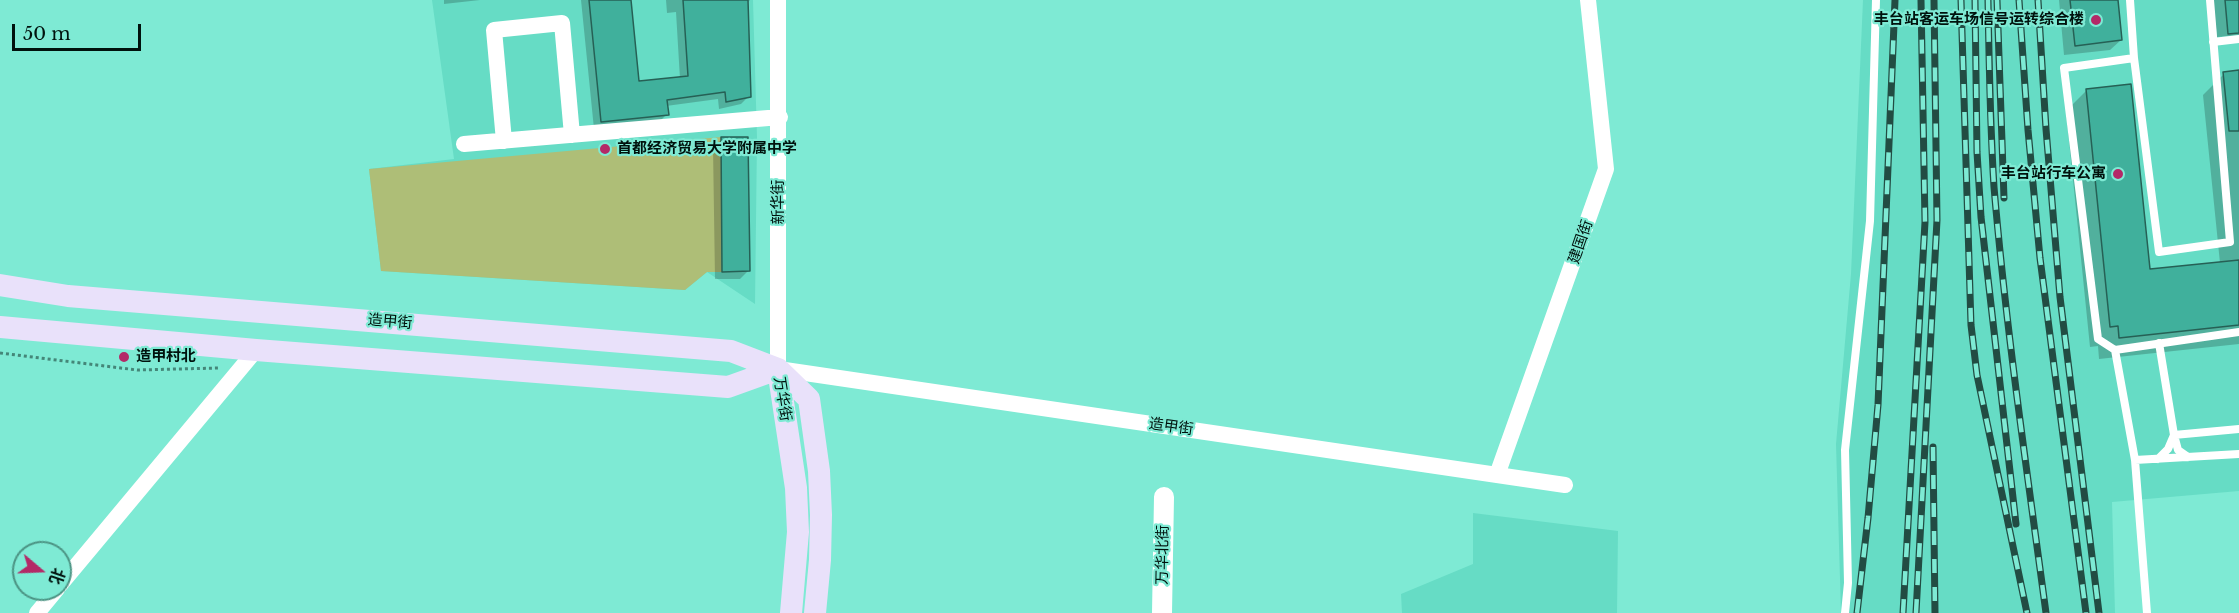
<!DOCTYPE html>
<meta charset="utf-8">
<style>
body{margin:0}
#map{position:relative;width:2239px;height:613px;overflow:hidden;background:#7eead4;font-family:"Libre Baskerville","Noto Sans SC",serif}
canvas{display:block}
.north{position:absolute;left:12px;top:541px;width:60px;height:60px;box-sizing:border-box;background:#7eead4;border:2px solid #4c9484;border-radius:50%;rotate:109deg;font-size:16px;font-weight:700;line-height:24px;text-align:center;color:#00120d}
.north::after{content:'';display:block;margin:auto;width:21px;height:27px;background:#b32967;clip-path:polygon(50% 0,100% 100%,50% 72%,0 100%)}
.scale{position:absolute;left:12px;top:24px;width:129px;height:27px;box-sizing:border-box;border:3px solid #00120d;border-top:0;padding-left:8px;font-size:18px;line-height:21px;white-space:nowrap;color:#00120d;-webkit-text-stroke:4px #7eead4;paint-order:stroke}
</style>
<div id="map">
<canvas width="2239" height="613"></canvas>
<div class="north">北</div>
<div class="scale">50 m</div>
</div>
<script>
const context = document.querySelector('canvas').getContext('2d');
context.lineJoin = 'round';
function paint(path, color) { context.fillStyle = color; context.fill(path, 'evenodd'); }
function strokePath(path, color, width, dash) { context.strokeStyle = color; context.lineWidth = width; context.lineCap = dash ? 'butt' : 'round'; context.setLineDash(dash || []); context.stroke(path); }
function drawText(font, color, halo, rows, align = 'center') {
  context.font = font + ' "Libre Baskerville","Noto Sans SC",serif'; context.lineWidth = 4.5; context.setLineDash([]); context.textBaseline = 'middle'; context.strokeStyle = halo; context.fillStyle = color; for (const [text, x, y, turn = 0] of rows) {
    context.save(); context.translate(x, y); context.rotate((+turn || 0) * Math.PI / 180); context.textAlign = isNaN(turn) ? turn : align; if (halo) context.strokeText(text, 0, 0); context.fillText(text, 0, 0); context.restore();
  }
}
paint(new Path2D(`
 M432,0h321l4,138 -2,166 -48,-32 -22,18 -304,-19 -12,-102 85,-10z
 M1863,0h376v491l-127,11 3,111h-274l-5,-169 15,-170z
 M1473,513l145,18 -1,82h-215l-1,-19 72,-30z`), '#66dcc5');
paint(new Path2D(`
 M721,137l1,135h-15l-22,18 -304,-19 -12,-102z`), '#aebe77');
paint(new Path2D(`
 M444,0h36l-36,4z
 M581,0h49l8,83 42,-4 -4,-67 -9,1 -1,-13h84l-4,4 3,92 -8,8 -22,5 -1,-10 -52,7 1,8 -8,8 -65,7z
 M2059,0h58l4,40 -11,10 -46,5z
 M2213,0h26v35l-22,2z
 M2239,72v272l-140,15 -1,-13 -8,1 -24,-236 21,-21 62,181 71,-8 -17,-168 21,-21z
 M722,139l26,132 -8,8h-25l-2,-132z`), '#0003');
const building = new Path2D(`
 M589,0h42l8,81 49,-5 -5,-76h65l3,97 -25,5 -1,-10 -58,8 2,15 -68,7z
 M2070,0h48l4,40 -47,6z
 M2225,0h14v33l-11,1z
 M2239,70v61h-10l-6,-59z
 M2131,84l19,185 89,-9v65l-120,13 -1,-12 -8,1 -24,-238z
 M721,137h27l2,134 -28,1z`);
paint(building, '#40b09c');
strokePath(building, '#266055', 1.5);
strokePath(new Path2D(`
 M0,353l137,17 82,-2`), '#448678', 3, [3, 3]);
strokePath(new Path2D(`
 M2130,0l4,58 -70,10 34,271 17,11 20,110 12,153
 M2213,42l26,-3
 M2134,58l25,194 71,-10 -20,-242
 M2159,343l15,92 4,15 10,7
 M2115,350l124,-18
 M2158,459l10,-10 6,-14 65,-6
 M2135,460l104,-6
 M1845,613l3,-30 -3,-133 25,-229 6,-221`), '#fff', 8);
strokePath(new Path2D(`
 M778,0v369l787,116
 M504,141l-10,-111 68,-7 10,112
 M464,144l316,-27
 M1497,475l109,-306 -18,-169
 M60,585l196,-235
 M37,613l20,-24`), '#fff', 16);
strokePath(new Path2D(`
 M1162,613l2,-116`), '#fff', 20);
strokePath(new Path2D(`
 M0,285l68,11 663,55 47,18 31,30 10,72 2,44 -1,45 -5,53
 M0,327l256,23 472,37 50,-18
 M778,369l18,119 2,44 -7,81`), '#e9e1fa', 22);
const rail = new Path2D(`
 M1961,0l10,325 6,50 50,238
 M1975,0l2,152 4,65 35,307
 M1988,0c1,62 2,125 6,187 12,142 33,284 52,426
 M1997,0l7,198
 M2019,0l9,130 12,128 46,355
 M2038,0l8,129 14,168 39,316
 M1933,447l2,166
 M1857,613l11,-95 10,-113 17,-405
 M1903,613l22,-391 -4,-222
 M1916,613l21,-393 -3,-220`);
strokePath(rail, '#224c43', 7);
strokePath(rail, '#7eead4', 4.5, [14]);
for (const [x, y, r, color] of [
 [2096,20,6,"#b32967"],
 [605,149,6,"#b32967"],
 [2118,174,6,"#b32967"],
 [124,357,6,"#b32967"]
]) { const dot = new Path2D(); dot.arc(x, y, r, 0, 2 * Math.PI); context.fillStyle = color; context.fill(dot); strokePath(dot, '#7eead4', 2); }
drawText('bold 15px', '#00120d', '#7eead4', [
 ["丰台站客运车场信号运转综合楼",2084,20],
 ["首都经济贸易大学附属中学",617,149,"left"],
 ["丰台站行车公寓",2106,174],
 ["造甲村北",136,357,"left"]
], 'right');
drawText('15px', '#00120d', '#7eead4', [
 ["新华街",779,202,-90],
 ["建国街",1581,242,-71],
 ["造甲街",390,322,5],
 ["万华街",782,399,81],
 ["造甲街",1171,427,8],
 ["万华北街",1163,555,-89]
]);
</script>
